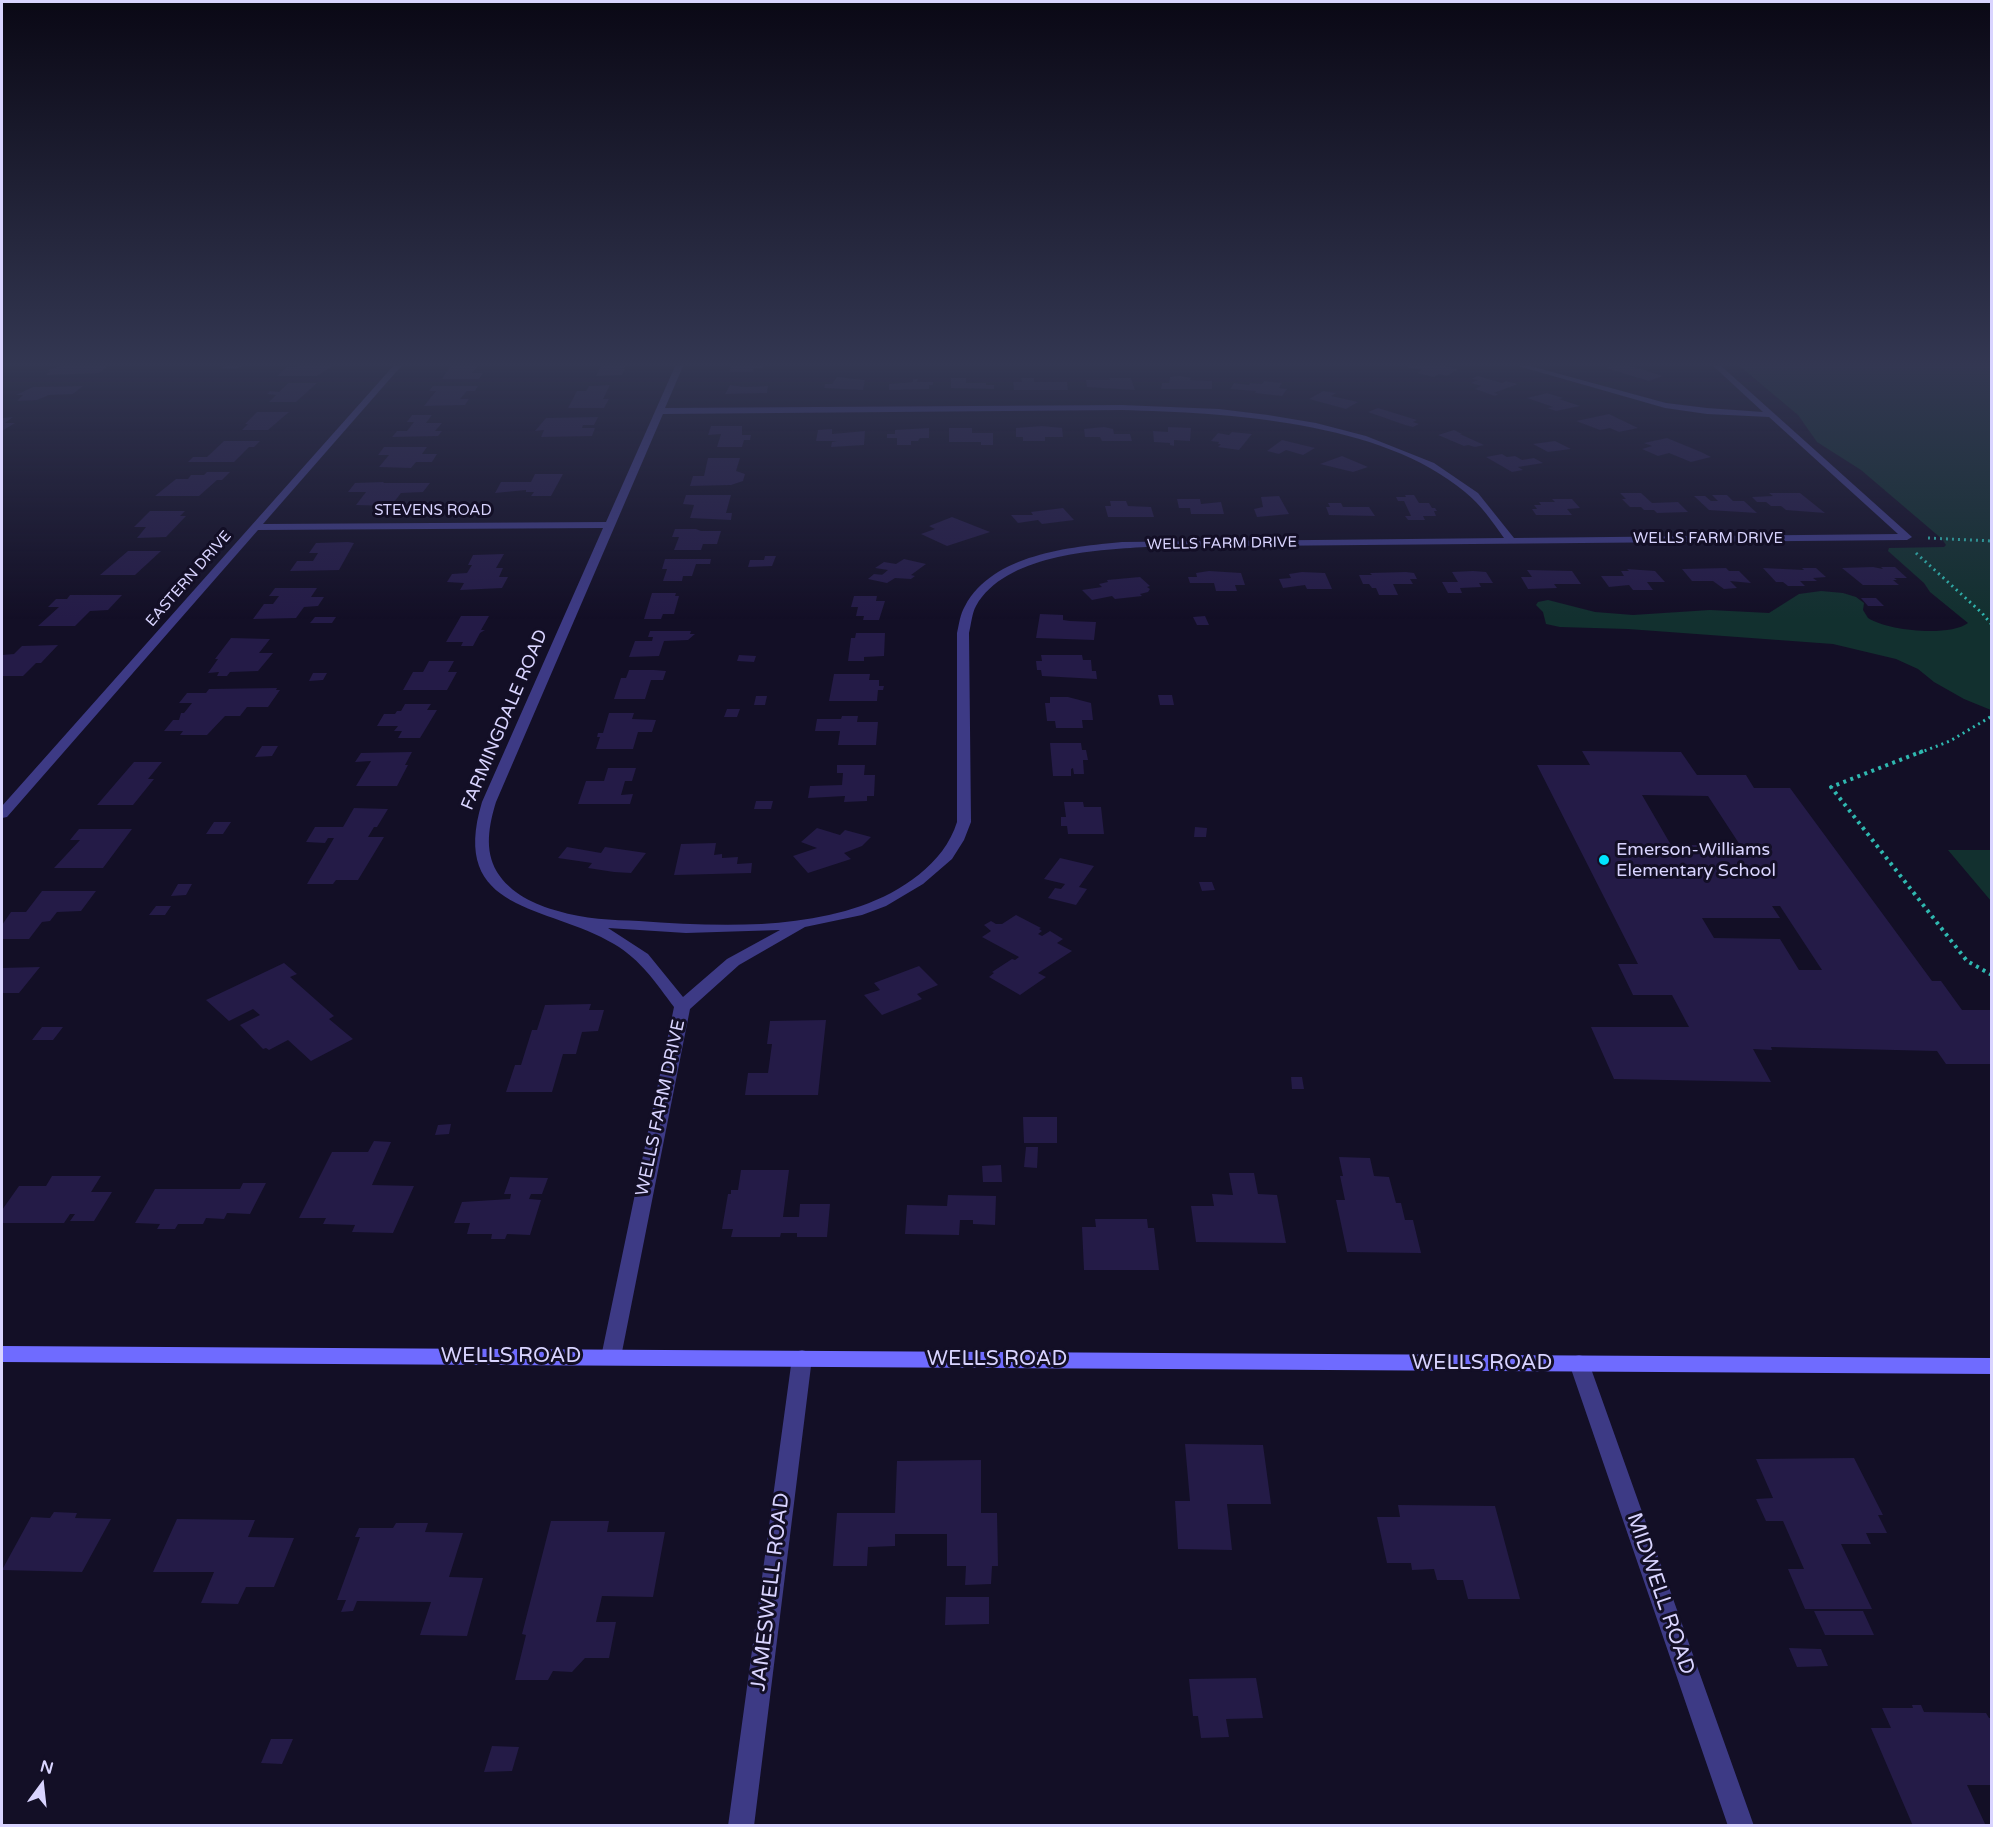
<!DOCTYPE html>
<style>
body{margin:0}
#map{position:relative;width:1993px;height:1827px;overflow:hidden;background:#130f26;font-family:"Varela Round",sans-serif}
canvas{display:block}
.frame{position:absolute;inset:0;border:3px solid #d9d4ff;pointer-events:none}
.north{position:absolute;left:12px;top:1755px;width:60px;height:60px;-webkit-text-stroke:4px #130f26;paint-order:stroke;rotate:15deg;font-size:16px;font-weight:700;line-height:24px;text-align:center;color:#d9d4ff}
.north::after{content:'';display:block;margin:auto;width:21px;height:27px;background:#d9d4ff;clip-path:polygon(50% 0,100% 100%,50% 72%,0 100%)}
</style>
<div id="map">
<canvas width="1993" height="1827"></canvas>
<div class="frame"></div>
<div class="north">N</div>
</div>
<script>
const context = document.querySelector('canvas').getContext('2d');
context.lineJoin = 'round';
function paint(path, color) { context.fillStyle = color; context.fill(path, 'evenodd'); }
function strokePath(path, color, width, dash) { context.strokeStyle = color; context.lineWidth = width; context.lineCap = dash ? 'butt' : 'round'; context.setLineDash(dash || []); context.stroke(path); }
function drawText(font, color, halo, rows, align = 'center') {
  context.font = font + ' "Varela Round",sans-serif'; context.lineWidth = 6; context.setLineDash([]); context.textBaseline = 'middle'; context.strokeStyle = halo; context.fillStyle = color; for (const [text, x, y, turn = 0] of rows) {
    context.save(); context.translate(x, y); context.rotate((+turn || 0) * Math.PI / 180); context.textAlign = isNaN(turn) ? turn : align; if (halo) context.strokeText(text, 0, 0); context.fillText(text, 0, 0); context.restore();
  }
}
paint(new Path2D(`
 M1737,364h254v346l-27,-11 -30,-17 -16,-13 -22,-10 -63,-15 -205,-15 -68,-2 -14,-3 -3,-12 -7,-7 2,-3 10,-2 47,12 38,3 77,-5 59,3 30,-19 22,-3 22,2 13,4 8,6 -1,7 5,8c20,13 81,19 100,5l-38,-31 -6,-9 -36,-32 1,-3 55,-1 2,-2 -4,-6 -81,-69 -44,-28 -19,-27z
 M1948,850h43v51z`), '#12302f');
paint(new Path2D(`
 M67,364h43l-11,9 -53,2 4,-4 -2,-1z
 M230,364h11l2,2 -8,3 -14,-1z
 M299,364h36l-18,12h-40l10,-9h9z
 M452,364h27l-7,9h11l-4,6h-37z
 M602,364h26l-6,5h3l-3,6 -26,1z
 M732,364h32l-1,4h-9l-1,4h-24z
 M1413,364h25l20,5 -11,7 -8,-2 -5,3 -17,-4 5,-3 -15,-3z
 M1620,364l18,4 25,8 -14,5 -43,-13z
 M1180,376l11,2 -1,2 22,1v8h-51l1,-6h7l1,-6z
 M1478,376l24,7 4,-2 12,3 -24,9 4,1 -3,2 -20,-7 6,-3 -10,-3 7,-3 -7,-1z
 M837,377l28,3 -2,10 -39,-2 1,-4h7z
 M951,378h15v5h20v2h8v4l-43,-1z
 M1021,378h13v4h33l1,8h-54l-1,-8h9z
 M1109,378h22l4,12 -48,-3 -1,-7h24z
 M913,379h5l-1,3h16v3h-4v4l-40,1v-6l24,-2z
 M1264,381l18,2 -3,5 8,1 -5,7 -27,-3 1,-2 -26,-2 4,-6 15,2 1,-2 12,1z
 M288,383h29l-21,19h-27l7,-7 -9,-1 3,-3 9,1z
 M610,385l-7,14h6l-5,9h-36l9,-17h9l3,-5z
 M730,385l15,2 23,-1 -1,7 -42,1z
 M83,386l-10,8 -24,1 -12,5 -20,1 6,-6h-7l17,-8z
 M433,386h45l-3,5h-8l-7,8h9l-4,6 -41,1 12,-15h-7z
 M1323,391l13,2 -5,3 27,6 -12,7 -37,-10z
 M1547,393l16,5 -4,1 21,7 -24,5 -9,-3 6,-1 -26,-9z
 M1378,408l39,12 -4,2 6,2 -6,3 -8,-2 -37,-13z
 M257,412h32l-21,18h-26l6,-6h-3z
 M1609,414l29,14 -19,4 -9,-4 -10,2 -24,-9z
 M412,415h20l-6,8h16l-7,8h7l-4,5 -46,1 5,-6h10l7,-9h-7z
 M13,417l-8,6h10l-13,8v-13z
 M598,417l-4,8h-11l-1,3h13l-3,8 -51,1 3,-7 -9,1 11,-13z
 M711,426h31v9h9l-1,5h-6l-2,7h-25l4,-13 -13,1z
 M1042,426l20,2 1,9h-18v4h-22v-4h-7v-9z
 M1104,427l9,2 1,5h16l2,7h-30l-2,-4h-15l-1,-8z
 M1168,427l23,1 -1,13 -16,-1v6l-4,-1v-2l-16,-1 -1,-11 15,1z
 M929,428v10h-9l-2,3h-7v4h-14v-7h-10v-4h8v-4z
 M949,428h23v5h21v12h-12v-3h-32z
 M832,429v5l33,-3 -1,14 -33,2 1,-5 5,-1h-21l2,-11z
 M1454,430l8,4h-2l24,11 -9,2 -7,-2 -4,1 -26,-11z
 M1232,432l20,2 -13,16 -21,-3 3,-3h-3l1,-2 -8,-1 7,-8 11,2z
 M1667,438l34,14 10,5 -20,5 -22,-9 -11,3 -16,-7 10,-3 -8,-3z
 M1282,440l33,8 -12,7 -17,-5 -7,4 -12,-3z
 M224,441h36l-6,6h-5l-15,15h-46l5,-5h14z
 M1555,441l16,8 -23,3 -15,-8z
 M384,447h43l-5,7h15l-5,8h-16l-5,6 -32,-1 10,-12h-11z
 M1502,454l5,3 8,-1 7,4 12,-2 9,5 -25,4 5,3 -11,2 -26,-15z
 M1342,456l26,11 -15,5 -33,-8z
 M708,458h32l-4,13 9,3 -2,7 -12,4 -41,1 3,-10h11z
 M207,472h23l-8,8h-5l-18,16h-44l21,-17h12l3,-4h13z
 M535,474h28l-12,22h-20l3,-4h-8v-2l-31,3 6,-11h30z
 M384,482l-1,1h47l-7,9 -22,1 -10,13 -35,-1 10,-13h-18l7,-9z
 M1620,493h21l11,10 26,-1 10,10 -31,1 -3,-3h-10l-3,-3h-11l-8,-8h4z
 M1769,493h31l25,20 -39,-3 -5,-4h-10l-5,-4h-9l-5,-5 21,-1z
 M686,495h45l-5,18h6l-1,7 -41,-2 4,-13 -11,-1z
 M1405,495h9l5,8h10l3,5h3l2,3h-3l2,5h-13l2,4h-17l-3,-4h6l-7,-15h-6l-2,-4h10z
 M1712,495h15l6,6h11l13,12 -48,-3 -15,-14h11l6,5h7z
 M1279,496l10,18 -32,3 -3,-8 9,-2 -2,-10z
 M1177,499h23l1,5 20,-2 3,12h-33l-1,-6h-11z
 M1552,499h20l8,9 -13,1 5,6h-36l-4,-6h5l-3,-4h7l-2,-3h16z
 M1110,501h16l2,5 23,1 3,10h-46l-3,-11h6z
 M1328,503h13l2,4h26l6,9 -46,-1 -3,-8h4z
 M1063,508l11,12 -32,4 -4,-4 -20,3 -7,-8h22l-2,-3z
 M150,511h35l-5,5h6l-20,21 -29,1 9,-11h-12z
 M952,517l38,15 -43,14 -26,-12 14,-5 -6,-3z
 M675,529h21l5,2h20l-4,13h-14l-2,6h-27l5,-13h-7z
 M348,542l6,1 -15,27 -49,1 7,-10h16l5,-8h-9l7,-10z
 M128,551h33l-26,24h-35z
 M504,554l-8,14h7l-4,9h9l-6,11 -42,2 4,-7 -17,-1 5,-8 15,-1 5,-8h-4l5,-10z
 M765,556h11l-4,10 -24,1 2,-7h14z
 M665,559h46l-1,5h-14l-4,12h-9l-1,5h-19l4,-12h-5z
 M904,559l22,5 -15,11 4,1 -4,3 -16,-1 -8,5 -19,-4 6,-5 10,1h-2l6,-5 -13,-2 9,-6 12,2z
 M1873,567l10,2 -2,-2h14l12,11h-13l3,2h-4l6,5h-36l-21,-17z
 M1726,568l3,3h10l12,12 -21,-2 7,7 -13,1 -11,-8h-21l-10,-12z
 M1763,568l41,2 -2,-2h14l10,9 -13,1 4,3h-17l5,5h-17l-5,-4h-7z
 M1627,569l28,2 10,11h-18l6,8h-20l-4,-5 -20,2 -8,-11h23l-3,-5h8z
 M1527,570l45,1 9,13h-27l3,4 -29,1 -7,-12h11z
 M1209,571l32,2 4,12h-10l2,6h-21l-2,-8h-24l-2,-6h9l-1,-4z
 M1473,571l13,1 7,11h-14l2,4 -21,1 2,5h-14l-6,-11h16l-6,-10z
 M1302,572l23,1 7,16h-25l-2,-4 -22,3 -4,-9 12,-1 -2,-4z
 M1406,572l8,1 3,6h-7l3,5h-20l5,11h-19l-3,-7h-4l-3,-4h-6l-4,-9h13l-2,-2z
 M1140,577l10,9 -3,1 3,2 -2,3 -8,2 2,2 -27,3 -3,-3 -20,4 -10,-10 20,-3 -3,-3 9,-2 -1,-2z
 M275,588h42l-6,9h13l-6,9 -14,1 -8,11 -43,1 11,-15h9l6,-8h-10z
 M652,593h24l-1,3h4l-5,18h-11l-2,5h-17z
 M70,595h52l-14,15 -18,1 -15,15h-37l21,-19h-11l8,-8h11z
 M854,596h23l-1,5h9l-6,19h-16l1,-4h-8l2,-9h-7z
 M1861,598h15l8,8h-16z
 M1040,614l23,1v5l7,1 26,1 -2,18 -58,-2z
 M461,616h28l-8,14h4l-5,3 -7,13h-12l2,-4h-17z
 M1205,616l4,9h-12l-4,-8z
 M315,617h21l-4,6h-22z
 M650,631h41l-1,3h5l-7,6 -24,1 -5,15 -30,1 6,-16h17l1,-4h-5z
 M856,633h29l-1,23 -20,1v4h-16l3,-23h4z
 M231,638l39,1 -11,14h14l-15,18 -28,1 -3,4h-10l2,-4 -11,1 10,-14h-3z
 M58,645l-17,18h-5l-13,13h-21v-21l12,-1 8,-8z
 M739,655l17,1 -2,6 -17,-1z
 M1041,655h41l1,5h8l1,11h4l1,8 -55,-3 -1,-6h-4l-1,-9h6z
 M429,661h25l-6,11h9l-10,18h-44l10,-18h10z
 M629,670h25l12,1 -3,9h-12l-6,19h-31l7,-21h5z
 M313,673h14l-4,7 -14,1z
 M834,674h36l-1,6h10v6h5l-1,4h-5l-1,11h-48z
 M277,688l-1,2h4l-12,17h-21l-7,9h-15l-18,19h-27l3,-4h-19l9,-11h6l2,-7h3l8,-10h-13l8,-10h19l3,-4z
 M1158,695h14l2,10h-14z
 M756,696h11l-2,9h-11z
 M1050,697h18l23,6 2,17h-11l1,8h-27l-1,-7h-8l-2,-18h5z
 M405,704h26l-4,6h10l-17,28h-22l4,-7h-8l4,-5h-21l7,-12h11l2,-3h4z
 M727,709h13l-3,8h-13z
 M609,713h25l-2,6 24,1 -4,12h-14l-5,17h-37l4,-12h-3l1,-4h5z
 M842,716h16l-1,6h21l-2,23h-38l2,-14h-25l2,-12h24z
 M1050,743h31l1,7h4l2,10h-5l1,14h-10l-1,-6 -2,1v7h-18z
 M262,746h16l-6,10 -17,1z
 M1582,751l99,1 16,23h49l8,13h36l142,193h9l21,29h30v54h-46l-9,-13 -166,-4 1,3 -19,-1 18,33 -157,-3 -23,-52h98l-17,-32h-39l-15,-31h20l-101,-199h53zM1642,795l66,1 32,49h-69zM1772,906h8l42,64h-23l-19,-31 -66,-1 -12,-20h78z
 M412,752l-7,13h3l-11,21h-41l15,-25 -16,1 6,-9z
 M134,762h28l-14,17h6l-21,26h-36z
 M837,765h28l-1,10h11l-1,21h-7v5l-23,1 1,-6 -37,2 2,-12 32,-1 1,-12h-6z
 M608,768h28l-4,13h-7l-4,14 12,-1 -3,10h-52l8,-23h18z
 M756,801h17l-2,8h-17z
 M1064,802h19l1,5h17l3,27h-36l-1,-8h-6v-9h5z
 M354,808l34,1 -11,18h-3l-6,10h16l-26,43h-22l-3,4h-26l27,-46h-6l-3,5 -19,-1 9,-15h28z
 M214,822h17l-8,12h-17z
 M1195,827l12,1 -1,9h-12z
 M817,828l23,7 5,-5 26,7 -9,9 -18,7 7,6 -43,14 -15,-17 24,-8 -16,-6z
 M79,829h53l-29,39h-49l26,-28h-10z
 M716,843l-2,12 8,-1v4l16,-1 -1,7 15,-1 -1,10 -77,2 7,-31z
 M567,847l34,6 4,-6 41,6 -15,20 -17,-1 -26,-4 4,-5 -34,-5z
 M1060,858l34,8 -15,21 8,2 -11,16 -28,-7 7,-10 6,1 4,-5 -21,-5z
 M1199,882h13l3,8 -13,1z
 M178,884h14l-6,11 -15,1z
 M42,891h54l-15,20 -24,1 -7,9 -8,1 -13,17h-27v-14l9,-13h15z
 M156,906h15l-6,9h-16z
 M1016,915l25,13 -2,1 3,2 -4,3 4,2 8,-5 13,8 -6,4 15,8 -34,22 8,4 -26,18 -31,-18 5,-4 -2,-1 20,-13 3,1 4,-3 -37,-20 9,-6 -7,-6 7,-4 5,3h6z
 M284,963l13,11 -7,3 44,39 -5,3 24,20 -42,22 -23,-21 -19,10 -3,-2 -3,1 -23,-24 20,-10 -7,-6 -24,12 -23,-21z
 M919,966l19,19 -21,9 5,5 -40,16 -18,-20 16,-5 -6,-7z
 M40,967l-21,26h-17v-25z
 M591,1004l-2,6h15l-6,21 -16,1 -6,22h-13l-11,38h-46l9,-27h6l11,-35h5l8,-25z
 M826,1020l-8,75h-73l3,-22h20l4,-29h-5l3,-23z
 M42,1027h21l-10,13h-21z
 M1291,1077h11l2,12h-12z
 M1023,1117h34v26h-33z
 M451,1124l-2,10 -14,1 3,-10z
 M374,1141l17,1 -19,43 42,1 -21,47 -41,-1 3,-7 -32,-1 3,-6h-27l33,-66h36z
 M1026,1147h12l-1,21 -13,-1z
 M1339,1157l31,1 4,18 15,1 7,26h5l4,17h8l8,33 -74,-1 -11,-52h9l-5,-24h3z
 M1001,1165l1,17h-19l-1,-16z
 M741,1170h48l-6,47h16l1,-13h30l-3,33h-30v-4h-16l-1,4h-49l2,-8h-11l6,-35h3v-4h7z
 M1229,1173h25l4,21 19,1 9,48 -90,-1 -5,-36h23l-2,-12 21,1z
 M52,1176h49l-10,16h21l-18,29h-24l5,-7h-5l-6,9h-62v-13l17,-24h27z
 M510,1177l38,1 -6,16h-11l-2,5 12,1 -11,35 -23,-1 -2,5h-14l1,-5h-25l3,-11h-16l8,-21 48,-3 1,-5h-7z
 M243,1183h23l-16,31 -23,-1 -3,6 -18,-1 -3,6h-25l-3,5h-18l3,-5 -25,-1 20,-34h85z
 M948,1195l48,1 -1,29 -22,-1v-4h-13l-1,15 -54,-1 2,-29 40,1z
 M1095,1219h52l1,9h6l5,42h-75l-2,-43h14z
 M1185,1444l78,1 8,59h-44l5,46 -54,-1 -3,-48h15z
 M1854,1458l29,57h-5l9,18h-21l5,11h-30l31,65h-67l-17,-40h16l-21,-48h-17l-10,-22 17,-1 -17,-39z
 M981,1460v53h16l1,53h-6l-1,18 -26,1 1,-19h-19v-32h-52v12l-27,1 -1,19h-34l4,-53h58l2,-52z
 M1398,1505l97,1 25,93h-52l-5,-19h-26l-3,-11 -22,1 -1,-7h-24l-10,-46h23z
 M54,1512l23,1 -2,5 36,1 -29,53 -80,-2 29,-53 19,1z
 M177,1519l78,1 -7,17 46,1 -20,49h-28l-8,17 -37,-1 13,-31h-61z
 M551,1521h58l-2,11h58l-12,65 -51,-1 -6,26h20l-7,36h-24l-13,14 -19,-1 -5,9h-33l11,-45 -4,-1z
 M396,1523h32l-3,9 38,1 -14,44 34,1 -16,58 -47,-1 11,-33 -74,-1 -4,10 -12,1 5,-12h-9l23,-63h-5l4,-9h34z
 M946,1597h43v27l-44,1z
 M1814,1611h49l11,24h-49z
 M1789,1648l32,1 7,17 -31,1z
 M1256,1678l7,40 -37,1 3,18 -28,1 -3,-22h-5l-4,-37z
 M1912,1705h9l3,7 62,1 3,5h3v67h-25l19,41h-73l-42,-98h20l-9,-20h31z
 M271,1739h22l-11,25 -21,-1z
 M492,1746l27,1 -7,24 -28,1z`), '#241b47');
strokePath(new Path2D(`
 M1928,538l64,3
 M1916,553l66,60 10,12
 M1919,753l31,-12 42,-25`), '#2fb8b0', 3, [2, 4]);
strokePath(new Path2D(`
 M1923,751l-92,36 136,174 25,14`), '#2fb8b0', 4, [3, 4.5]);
paint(new Path2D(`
 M395,364h8l-140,160 343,-2 70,-158h8l-19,44 457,-3 97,4 49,6 48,8 50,13 68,27 44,30 36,45 384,-4 -129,-117 -62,-3 -42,-6 -154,-44h12l143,39 41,5 56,4 -52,-48h8l193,173 -5,3 -761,7c-53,3 -141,8 -170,59 -4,7 -5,19 -7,27l2,189 -7,18 -12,19 -29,25 -37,22 -24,9 -57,12 -66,38 -49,44 -69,348 -3,6 -7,2 -7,-2 -3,-6 73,-350c-18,-24 -33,-47 -60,-63 -66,-40 -166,-30 -132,-142l121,-274 -345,2 -251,287 -5,1v-12zM1122,410c106,3 259,11 343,82 16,13 27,29 39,46l-382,4c-52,5 -129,12 -157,64 -5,8 -6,19 -8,27v189c-13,42 -56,70 -96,84 -69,24 -150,20 -222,15 -27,-1 -55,-2 -81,-10 -23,-6 -48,-18 -61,-39 -13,-22 -8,-47 -1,-70l167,-388zM608,928l78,5 94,-3 -53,29 -44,38 -35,-43z
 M802,1350l7,2 3,6 -58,468h-26l64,-468 3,-6z
 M1579,1355l7,2 3,6 165,463h-26l-159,-463 3,-6z`), '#3d3a85');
paint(new Path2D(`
 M2,1346l1990,12v16l-1990,-12z`), '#6f6bff');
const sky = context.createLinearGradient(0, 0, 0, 619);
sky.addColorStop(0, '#0a0815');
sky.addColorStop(0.59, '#333752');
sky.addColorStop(1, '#33375200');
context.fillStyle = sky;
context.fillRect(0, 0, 1993, 619);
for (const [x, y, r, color] of [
 [1604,860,6,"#00e5ff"]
]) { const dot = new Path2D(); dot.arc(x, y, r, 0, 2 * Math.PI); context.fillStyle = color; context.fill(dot); strokePath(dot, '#130f26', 2); }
drawText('15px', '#d9d4ff', '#130f26', [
 ["STEVENS ROAD",433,511],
 ["WELLS FARM DRIVE",1708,539],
 ["WELLS FARM DRIVE",1222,544,-1],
 ["EASTERN DRIVE",189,579,-49]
]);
drawText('18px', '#d9d4ff', '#130f26', [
 ["FARMINGDALE ROAD",505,720,-67],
 ["WELLS FARM DRIVE",661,1108,-78]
]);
drawText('18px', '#d9d4ff', '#130f26', [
 ["Emerson-Williams",1616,850],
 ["Elementary School",1616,871]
], 'left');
drawText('21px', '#d9d4ff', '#130f26', [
 ["WELLS ROAD",511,1356],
 ["WELLS ROAD",997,1359],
 ["WELLS ROAD",1482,1363],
 ["JAMESWELL ROAD",771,1592,-83],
 ["MIDWELL ROAD",1660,1594,71]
]);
</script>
